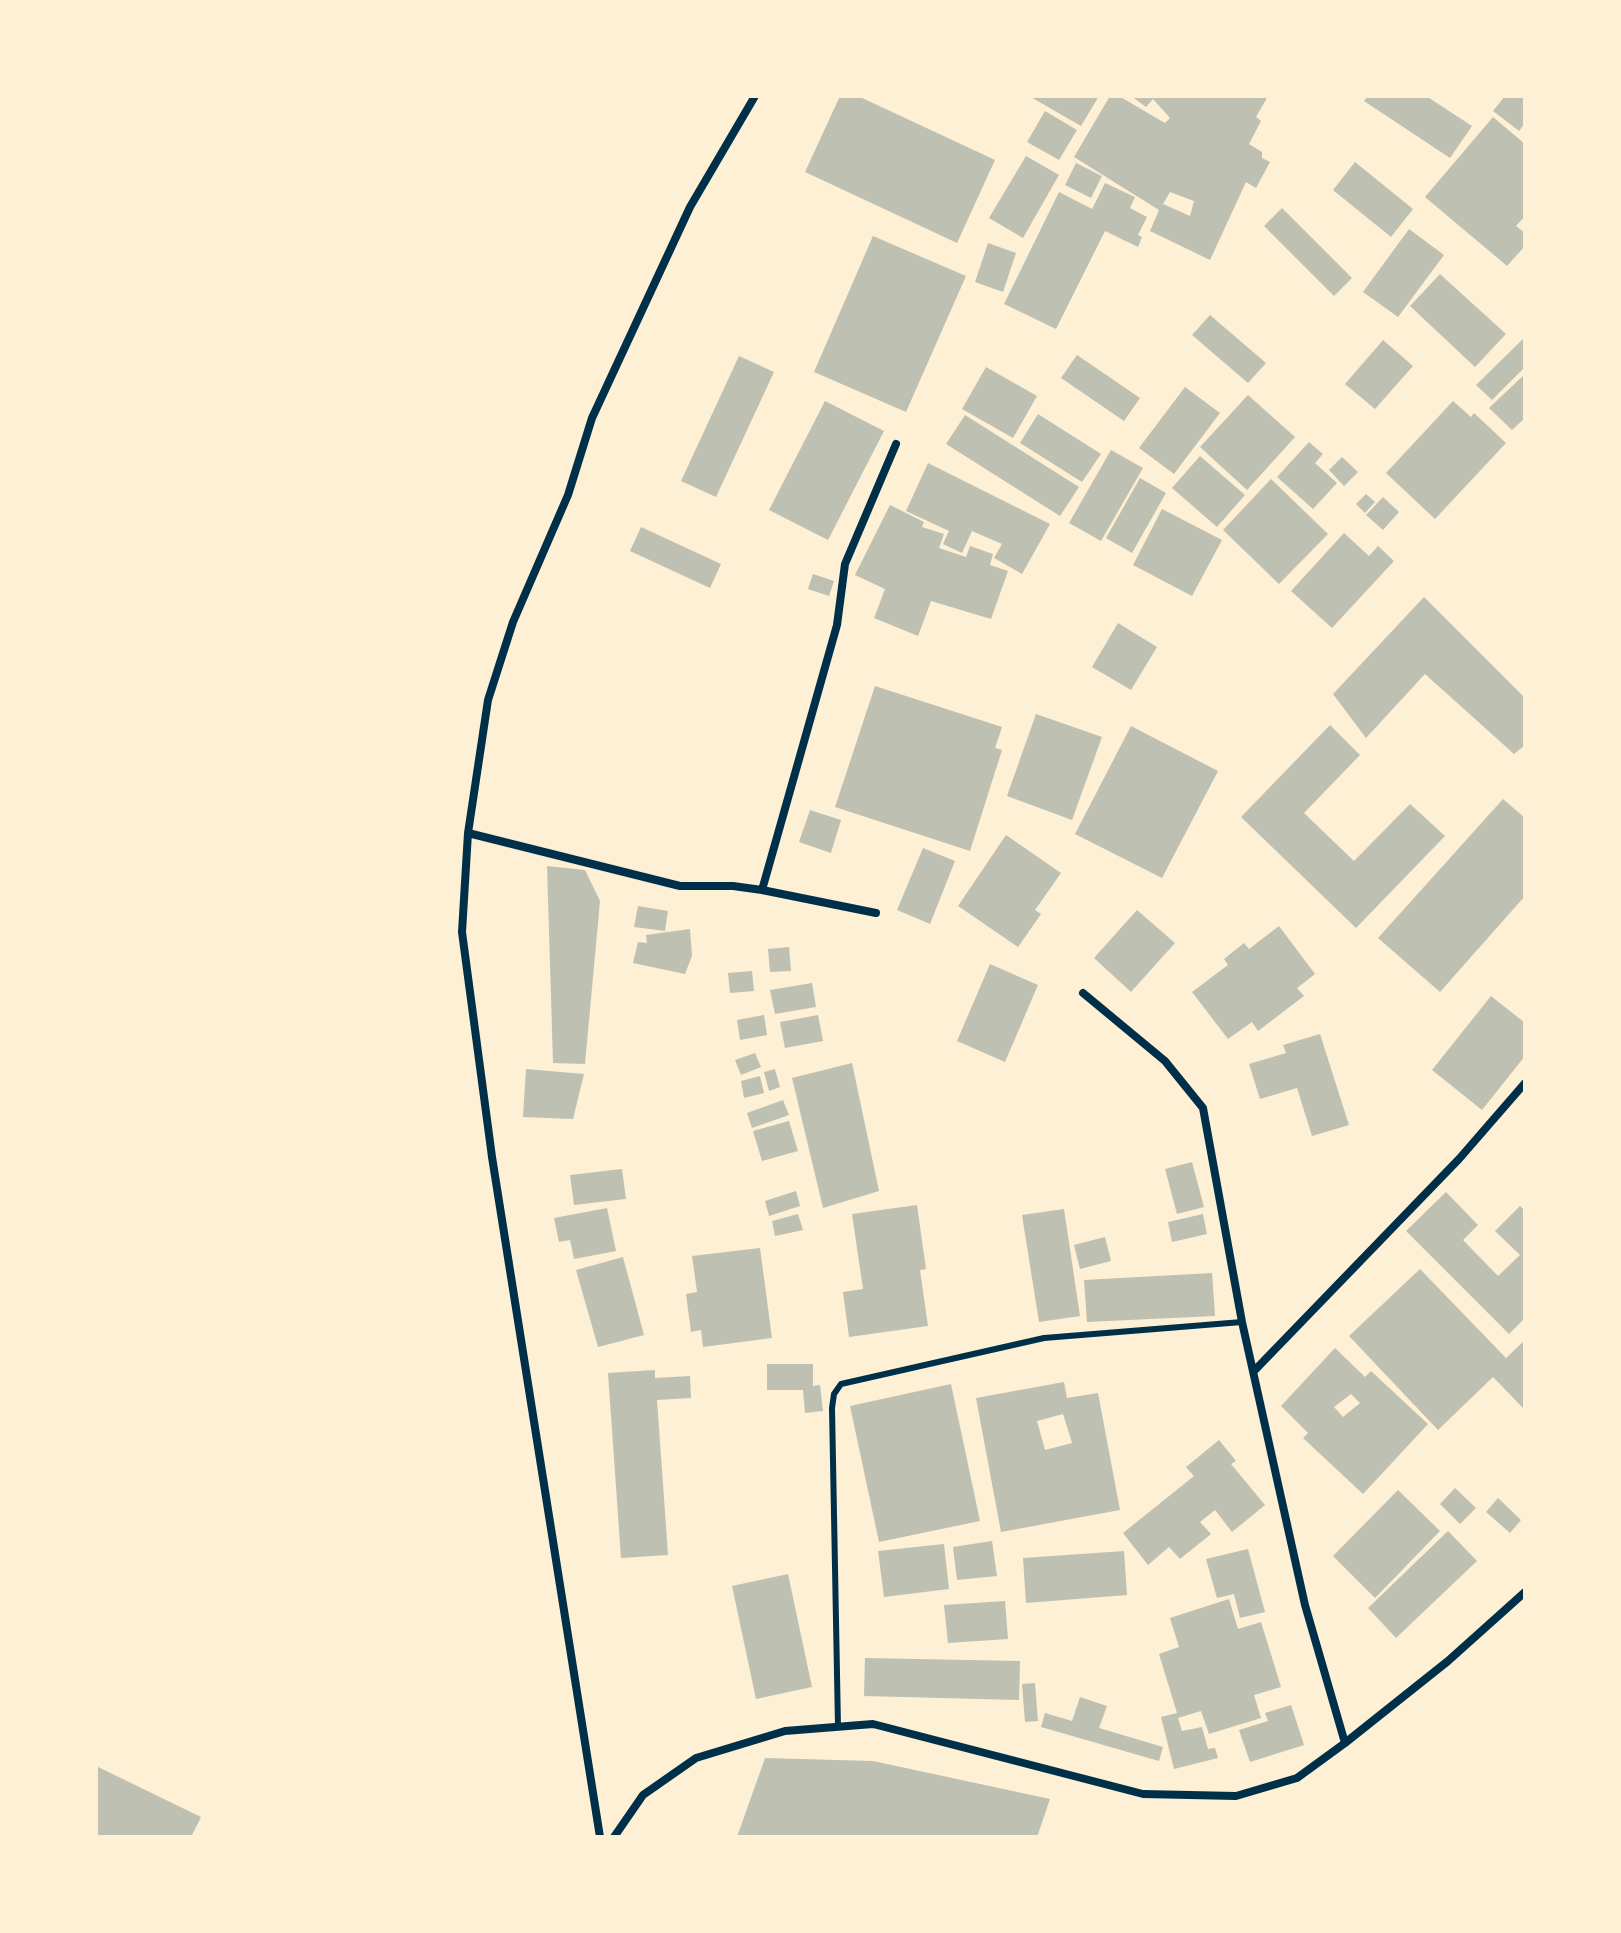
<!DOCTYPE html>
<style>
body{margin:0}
#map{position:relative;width:1621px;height:1933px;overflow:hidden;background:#fdf0d5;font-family:Manrope,sans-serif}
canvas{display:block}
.frame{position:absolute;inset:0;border:98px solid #fdf0d5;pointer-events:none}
</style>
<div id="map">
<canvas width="1621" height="1933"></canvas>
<div class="frame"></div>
</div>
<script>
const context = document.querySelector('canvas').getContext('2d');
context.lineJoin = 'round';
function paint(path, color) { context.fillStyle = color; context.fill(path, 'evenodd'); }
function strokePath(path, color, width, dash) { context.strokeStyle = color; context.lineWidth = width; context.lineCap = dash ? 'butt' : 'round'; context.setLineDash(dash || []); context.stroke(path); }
paint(new Path2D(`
 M840,96h18l137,64 -38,83 -152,-71z
 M1029,96h70l-18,30z
 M1110,96h9l46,27 5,-5 -17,-19 -7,8 -15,-11h137l-12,21 5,4 -12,23 13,8v6l8,4 -14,26 -10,-6 -36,78 -60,-29 9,-21 -85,-53zM1170,192l24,9 -4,15 -27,-12z
 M1368,96h58l46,30 -22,32 -86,-57z
 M1505,96h20v27l-6,8 -26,-20z
 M1045,111l32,19 -18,30 -32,-18z
 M1493,117l32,27v72l-9,10 9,7v13l-18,20 -82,-69z
 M1026,156l33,19 -36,63 -34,-20z
 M1355,162l58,47 -22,28 -58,-47z
 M1076,163l26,13 -11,22 -26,-13z
 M1105,183l30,14 -5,11 17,9 -9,18 4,2 -4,10 -33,-16 -49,98 -52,-25 55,-112 33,17z
 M1282,208l70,70 -18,18 -70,-70z
 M1409,229l35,26 -46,62 -35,-25z
 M873,236l93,40 -60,136 -92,-40z
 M988,243l28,10 -13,39 -28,-10z
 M1440,274l66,60 -31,33 -65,-61z
 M1210,315l56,48 -18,20 -56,-48z
 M1525,337v30l-33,33 -16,-15z
 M1383,340l30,26 -38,43 -30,-25z
 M1077,355l63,43 -16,23 -63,-43z
 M739,356l35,16 -58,125 -35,-16z
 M986,367l51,29 -24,42 -51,-29z
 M1525,374v44l-13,12 -23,-22z
 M1185,387l35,26 -46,61 -35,-26z
 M1248,395l47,42 -48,53 -47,-43z
 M825,401l59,30 -56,109 -59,-30z
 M1453,401l18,16 3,-4 32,30 -71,76 -49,-46z
 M1038,414l63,40 -19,28 -62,-39z
 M965,415l114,72 -19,29 -114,-72z
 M1309,442l14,12 -8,9 22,20 -24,26 -36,-32z
 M1111,450l32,18 -42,73 -32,-18z
 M1200,456l45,39 -28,32 -45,-39z
 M1342,457l16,15 -14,14 -15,-16z
 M928,463l122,61 -28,50 -28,-16 8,-14 -30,-13 -10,22 -19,-9 6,-13 -43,-20z
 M1140,478l26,15 -34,60 -26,-15z
 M1271,479l57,55 -49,50 -56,-54z
 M1366,494l9,8 -10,11 -9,-9z
 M1383,497l16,15 -16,18 -17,-15z
 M890,505l34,17 -2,5 22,7 -5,14 27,9 4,-11 23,8 -3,11 18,6 -17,48 -60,-18 -13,35 -44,-18 11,-29 -30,-14z
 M1162,509l60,31 -30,56 -59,-31z
 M641,527l80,37 -11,24 -80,-37z
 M1344,533l25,23 9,-10 16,15 -62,67 -41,-37z
 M813,574l21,7 -5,15 -21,-7z
 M1424,597l101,101v47l-11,9 -89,-80 -59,64 -33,-44z
 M1118,623l39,24 -26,43 -39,-23z
 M875,686l127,41 -7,21 7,2 -32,101 -135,-44z
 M1036,714l66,23 -30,83 -65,-24z
 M1330,725l30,30 -56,58 50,48 56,-57 35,32 -89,92 -115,-111z
 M1131,726l87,45 -56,107 -87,-44z
 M1503,799l22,19v78l-85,96 -62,-54z
 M810,810l31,10 -10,33 -32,-11z
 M1006,835l55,38 -26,37 6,4 -23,33 -60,-41z
 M923,848l32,13 -25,63 -33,-14z
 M547,866l38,4 15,31 -15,163 -32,-1z
 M638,906l30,5 -3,20 -31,-4z
 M1137,910l38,33 -44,49 -37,-34z
 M1279,926l36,48 -18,14 7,8 -46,35 -6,-9 -24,17 -36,-47 36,-27 -4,-6 20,-16 5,6z
 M690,929l2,27 -7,18 -52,-11 5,-21 9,1 -1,-8z
 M789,947l2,24 -21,1 -2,-23z
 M990,964l48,21 -33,77 -48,-21z
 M752,971l2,20 -24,2 -2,-20z
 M812,983l4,24 -41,7 -5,-24z
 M1491,996l34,27v33l-43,54 -50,-40z
 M764,1015l3,20 -27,5 -3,-20z
 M818,1015l5,26 -38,7 -5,-26z
 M1320,1034l29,91 -37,11 -15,-48 -37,11 -11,-35 37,-11 -3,-8z
 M755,1053l6,14 -20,8 -6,-15z
 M852,1063l27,128 -56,17 -31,-130z
 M526,1069l58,5 -11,45 -50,-2z
 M775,1069l5,18 -11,4 -5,-19z
 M760,1076l4,17 -20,5 -3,-17z
 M783,1100l6,15 -37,13 -5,-15z
 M789,1121l9,30 -36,10 -9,-30z
 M1192,1162l12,45 -27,7 -12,-45z
 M622,1169l4,30 -52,6 -4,-30z
 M796,1191l4,15 -31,10 -4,-15z
 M1446,1192l32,33 -15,15 35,36 22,-21 -25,-24 25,-25 5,5v107l-16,16 -103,-103z
 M917,1205l9,64 -6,1 8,56 -79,11 -6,-45 20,-3 -11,-75z
 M607,1208l9,43 -42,8 -4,-19 -11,2 -5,-24z
 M1064,1209l16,107 -41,6 -17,-107z
 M798,1214l5,16 -28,6 -3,-15z
 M1203,1214l4,20 -35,8 -4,-20z
 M1105,1237l6,24 -31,8 -6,-24z
 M760,1248l12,90 -69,9 -2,-17 -10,2 -5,-38 11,-2 -5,-36z
 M623,1257l21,78 -46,12 -22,-77z
 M1420,1269l86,89 19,-18v70l-32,-33 -55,53 -89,-94z
 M1212,1273l3,43 -128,6 -3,-42z
 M1335,1348l30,29 6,-6 57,53 -65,70 -60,-56 5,-5 -27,-27zM1351,1394l9,9 -17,14 -9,-10z
 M767,1364h46v22l7,-1 3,26 -18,2 -2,-23h-36z
 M655,1370v8l35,-2 1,22 -34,2 11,155 -47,3 -13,-185z
 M1064,1382l3,16 31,-5 22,117 -119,22 -25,-134zM1063,1414l9,29 -27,7 -8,-29z
 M951,1384l29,137 -101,21 -29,-136z
 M1219,1440l17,21 -5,3 34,41 -33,27 -17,-22 -15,12 11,12 -31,25 -11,-12 -21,18 -25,-32 71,-57 -8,-9z
 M1455,1488l21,20 -16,16 -20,-20z
 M1398,1490l42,41 -65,67 -42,-42z
 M1498,1498l23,22 -11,13 -24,-21z
 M1448,1531l29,30 -81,77 -28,-30z
 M992,1541l5,35 -40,4 -4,-33z
 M944,1544l5,45 -65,8 -6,-46z
 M1248,1549l17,63 -25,6 -6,-24 -17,4 -11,-39z
 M1124,1551l3,44 -101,8 -3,-45z
 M788,1574l24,113 -56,12 -24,-113z
 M1229,1599l9,30 23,-7 20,65 -27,8 7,23 -52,16 -8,-23 -23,7 4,13 20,-4 6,22 7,-1 3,10 -44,11 -13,-52 16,-4 -18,-59 20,-7 -9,-29z
 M1005,1601l3,38 -60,4 -4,-38z
 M865,1658l155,3 -1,39 -155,-4z
 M1035,1683l3,38 -13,1 -3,-38z
 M1080,1697l27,9 -8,22 64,19 -4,14 -118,-34 4,-14 27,8z
 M1291,1705l13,40 -54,17 -11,-32 29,-9 -3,-8z
 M765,1758l108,3 177,38 -13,38h-300z
 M96,1766l105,51 -10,20h-95z`), '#bec0b2');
strokePath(new Path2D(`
 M838,1727l-6,-319 2,-14 7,-10 203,-46 198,-16`), '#003049', 6);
strokePath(new Path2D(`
 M468,833l212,53h53l29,4 114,23
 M762,890l75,-265 8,-61 51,-120
 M1083,993l82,68 38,47 39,214 63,283 40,138
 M1254,1371l205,-212 66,-76
 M600,1837l-108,-680 -30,-225 6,-99 20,-133 25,-78 55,-127 24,-77 98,-211 65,-111
 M614,1837l29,-42 53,-37 89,-27 88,-7 270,70 93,2 61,-18 48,-35 103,-82 77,-69`), '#003049', 8);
</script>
